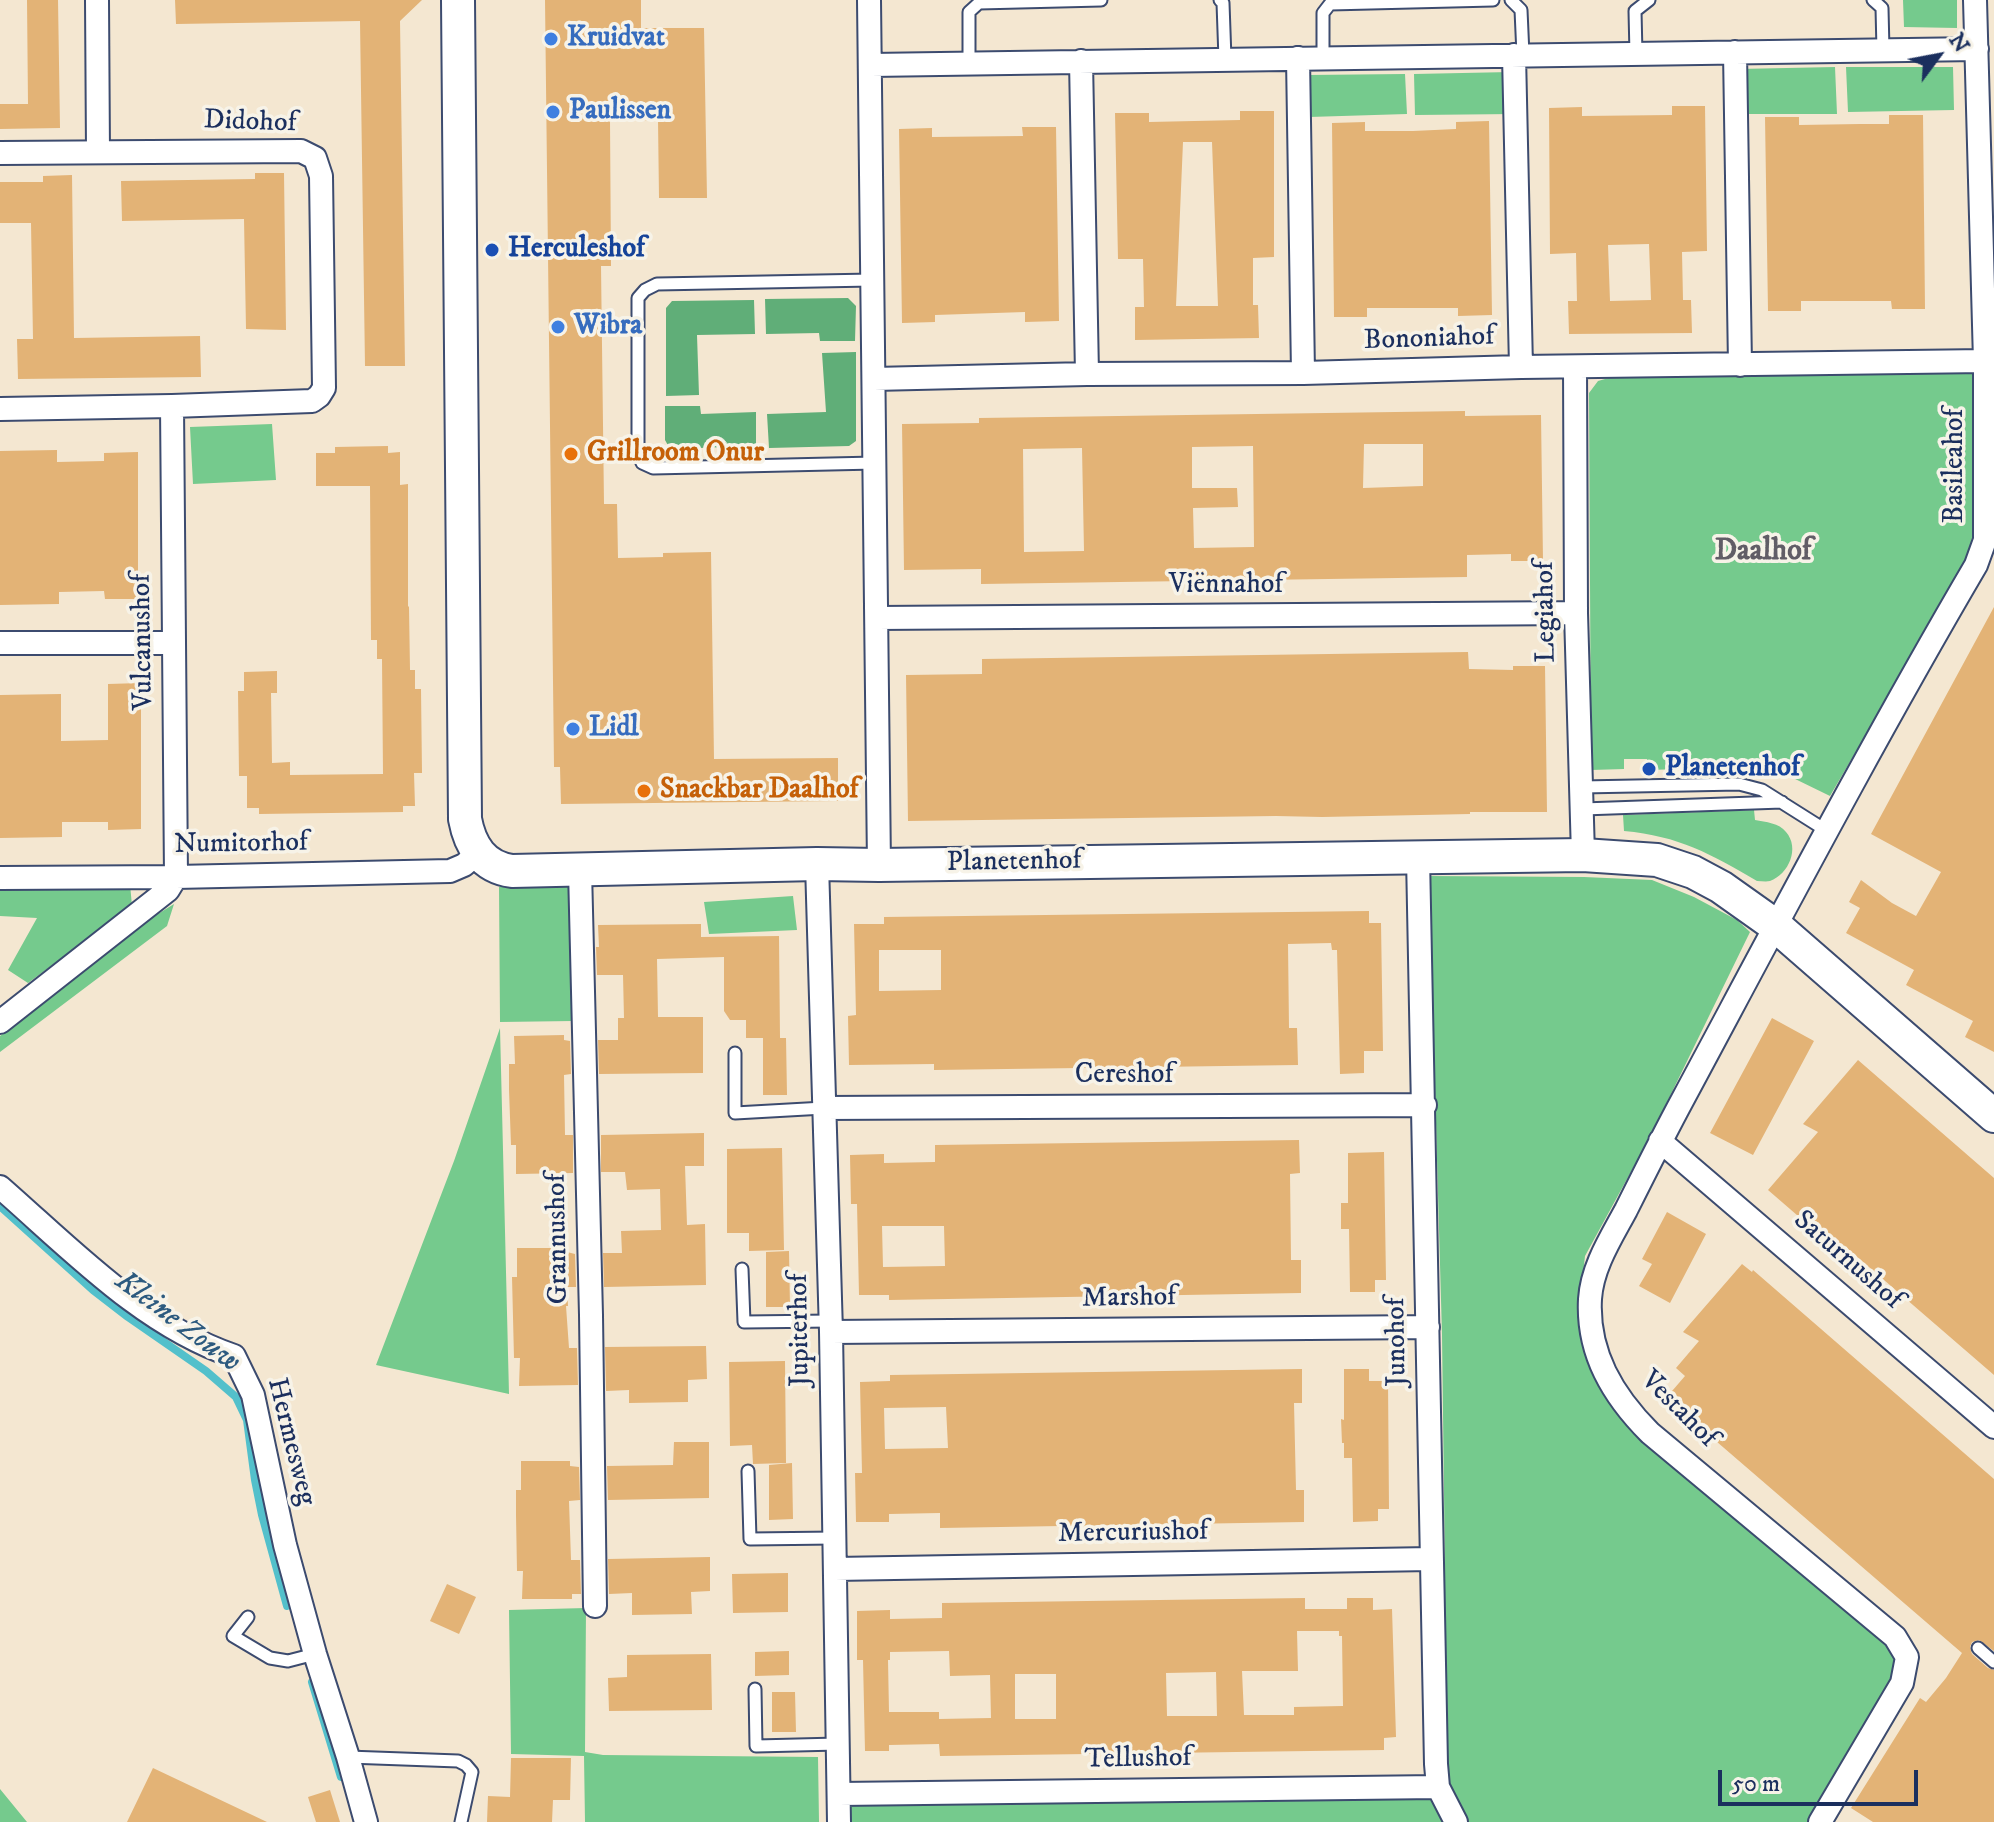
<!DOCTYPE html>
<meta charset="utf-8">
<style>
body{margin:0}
#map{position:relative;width:1994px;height:1822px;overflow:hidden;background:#f4e7d1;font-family:"IM FELL DW Pica",serif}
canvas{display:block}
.north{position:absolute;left:1898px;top:16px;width:80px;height:80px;-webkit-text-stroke:6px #f7f3e8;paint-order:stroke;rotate:58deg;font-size:22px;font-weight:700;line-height:32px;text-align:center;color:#1b2f5e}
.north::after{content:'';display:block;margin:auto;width:28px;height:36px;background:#1b2f5e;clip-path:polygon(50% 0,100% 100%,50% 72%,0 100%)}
.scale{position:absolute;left:1718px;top:1770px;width:200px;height:36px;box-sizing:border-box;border:4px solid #1b2f5e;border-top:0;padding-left:10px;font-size:24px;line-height:28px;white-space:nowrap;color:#1b2f5e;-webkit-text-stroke:6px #f7f3e8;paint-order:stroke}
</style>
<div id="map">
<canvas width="1994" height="1822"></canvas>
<div class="north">N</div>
<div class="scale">50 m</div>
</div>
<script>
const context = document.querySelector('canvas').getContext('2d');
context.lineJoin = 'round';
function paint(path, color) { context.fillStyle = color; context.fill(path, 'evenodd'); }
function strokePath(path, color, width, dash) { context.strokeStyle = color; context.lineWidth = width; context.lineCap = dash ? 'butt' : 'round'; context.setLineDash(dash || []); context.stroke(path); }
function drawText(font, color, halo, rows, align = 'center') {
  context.font = font + ' "IM FELL DW Pica",serif'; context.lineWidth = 7; context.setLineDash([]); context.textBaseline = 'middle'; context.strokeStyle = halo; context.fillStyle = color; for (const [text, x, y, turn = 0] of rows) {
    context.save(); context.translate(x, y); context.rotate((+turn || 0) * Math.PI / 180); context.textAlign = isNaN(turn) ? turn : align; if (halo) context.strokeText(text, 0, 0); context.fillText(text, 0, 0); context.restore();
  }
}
paint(new Path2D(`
 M1903,0h54v28l-53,-1z
 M1835,67l2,47h-95l-4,-45z
 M1846,67h107l1,43 -106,2z
 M1511,72l4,42 -100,1 -1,-41z
 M1405,74l2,40 -98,3 -1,-42z
 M1975,367v157l-5,23 -9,24 -131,225 -41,-20 -20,-7 -18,-2 -103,3 -1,-11h-23v10l-33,1 -2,-377 9,-12 14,-4z
 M272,424l4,56 -83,4 -3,-57z
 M1754,810l1,10c11,2 24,3 31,12 14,16 3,42 -16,49 -4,1 -9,0 -13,0 -46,-27 -78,-45 -133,-50l-1,-16z
 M1429,876l155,1 68,3 42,17 43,23 13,12 -99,203 -66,121 -6,54 11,51 14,31 16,26 132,115 138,103 13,17 -4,25 -84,144h-354l-13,-21 -5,-35 2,-193 -3,-238z
 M0,884h130l2,22 -104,77 -20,-13 29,-52 -37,-2z
 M499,887h72l2,134 -73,1z
 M793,896l4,34 -88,4 -5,-32z
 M174,904l-7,22 -167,126v-16l153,-119z
 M500,1028l9,366 -133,-29 78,-204z
 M586,1608l-1,144 18,3 215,2 1,65h-234l-1,-66 -73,-2 -2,-144z
 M0,1789l27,33h-27z
 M1433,1797l15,25h-602v-23z`), '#75ca8d');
paint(new Path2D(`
 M848,298l8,8 -1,35h-35l-1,-8 -53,1 -1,-35z
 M754,300l1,34 -58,1 2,60 -33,1v-88l6,-7z
 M856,352v89l-7,5 -80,2 -2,-34 59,-2 -4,-59z
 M665,406h35l1,8 55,-2v34l-86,3 -5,-9z`), '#60ae78');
strokePath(new Path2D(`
 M0,1206l93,84 35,27 78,54 30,26 11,23 8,60 7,35 25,91
 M312,1682l29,95`), '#53c0cb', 8);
paint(new Path2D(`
 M27,0h31l2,128 -60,1v-25h28z
 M175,0h247l-22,21 5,345h-40l-5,-345 -184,3z
 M545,0h96v28h63l3,170h-48l-1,-78 -48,1 1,145h-10l3,238h13l1,54 45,-1v-4l48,-1 3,207 124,-1v43l-277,3 -1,-37h-6z
 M1672,106h33l2,145 -25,1 1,48h8l1,33 -123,1 -1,-33h9l-1,-48 -26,1 -1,-146 33,-1v9l90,-1zM1649,244l2,56 -41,1 -2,-56z
 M1240,111h34v146l-21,1v47h5l1,33 -124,2v-33h9l-1,-48h-25l-3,-146h34v9l91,-2zM1183,142h29l6,164h-42z
 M1889,115h34l2,194h-33l-1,-8h-90v10h-33l-3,-194h34v8l61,-1h29z
 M1489,121l3,194 -34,1v-8h-91v9h-33l-2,-194 33,-1v9h48l43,-2v-7z
 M1022,127h34l3,194 -34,1v-10l-90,3v7l-33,1 -3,-194 33,-1v9l91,-1z
 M255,173h29l2,157 -40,-1 -2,-110 -122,2 -1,-40 134,-2z
 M72,175l2,163 126,-2 1,41 -183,2 -1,-40h16l-2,-116h-31v-41h43v-6z
 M1465,411v5l76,-1 2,146h-32v-7l-44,1v22l-486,7v-15l-77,1 -2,-146 77,-1v-5zM1364,444h59v42l-60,2zM1253,446l1,101 -60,1 -1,-40 45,-1 -1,-19h-45v-41zM1082,448l2,103 -60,1 -1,-103z
 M388,446v7l12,-1v33l8,-1v122l1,1 1,63h5v19h6l1,84h-8l1,33h-12v6l-144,2v-6h-12v-32h-8l-1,-85h6v-19l33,-1v22h-6l1,70 18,-1v13l93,-1 -1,-115h-5v-19h-6l-1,-154h-54v-33h19v-6z
 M57,450v12l47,-1v-8l34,-1v147h-33l-1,-8 -45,1v12l-59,1v-154z
 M1994,607v445l-29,-15 8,-16 -67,-36 8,-15 -68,-37 14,-25 -11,-6 12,-22 31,23 24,13 25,-44 -70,-38z
 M1468,652l1,17 44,1v-4h32l2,146h-77v2l-148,3 -46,-1 -368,5 -2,-146 76,-1v-15z
 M141,683v146l-33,1v-8h-46v15l-62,1v-143l61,-1v47l47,-1v-56z
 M1369,911v12h12l2,128h-19v22l-24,1 -3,-124h-5l-1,-7 -43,1 1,84h8l1,37 -364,5v-6l-85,1 -1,-49 8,-1 -2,-91h30v-7zM879,950h62v40l-62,1z
 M701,924v13l78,-1 1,102h6l1,57h-24v-57h-17v-18h-16l-6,-9v-54l-67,2 1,58h45v56l-104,1 -1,-34h20v-22h6l-1,-43h-26l-1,-28h3l-1,-22z
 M1772,1018l42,23 -61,114 -43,-22z
 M564,1035v5l6,1 1,33 -7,1 1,60h8v38l-57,1v-29h-5l-2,-55v-26h6l-1,-28z
 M1858,1060l136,118v197l-147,-127 -5,6 -74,-64 50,-58 -15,-8z
 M704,1133v33h-19l2,59 18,-1 1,61 -102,2 -1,-34h19l-1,-22 40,-1 -1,-41 -33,1 -2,-18h-24v-37z
 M1299,1140l1,33 -10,1 1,86h10v33l-412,7v-5h-30l-2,-91h-6l-1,-49 34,-1v9l51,-1v-17zM882,1226h62l1,40 -62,1z
 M782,1148l2,102 -35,1v-18h-22v-84z
 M1384,1152l2,128h-11v12h-25l-1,-63h-8v-26h7v-50z
 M1667,1212l39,22 -36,69 -31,-17 13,-22 -10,-5z
 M517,1248h50v4l8,2 1,33h-9l1,19h-2l3,42h8l1,37 -59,1 1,-28h-6l-2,-81h5z
 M789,1251l1,56h-24v-55z
 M1742,1264l10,8 1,-2 241,209v172l-15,-11 -7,2 -2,5 2,7 16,14 6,2v152h-121l-22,-14 69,-110 6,4 20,-24 16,-25 -296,-255 19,-22 -9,-8 23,-27 -16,-9z
 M706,1346l1,33 -19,1v22l-59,1v-13l-23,1 -1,-44z
 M785,1361l1,102 -33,1 -1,-19 -22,1 -1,-84z
 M1302,1369v34h-8l2,87h8v32l-364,6v-15l-51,1v8h-33l-1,-49h7l-2,-91 30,-1v-6zM946,1407l2,41 -63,1 -1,-41z
 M1344,1369h25v12h19l1,128h-11v12l-25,1 -1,-64h-8v-15h-2l-1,-24 3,1z
 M674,1442h35v56l-101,2 -1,-34 66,-1z
 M521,1461h49v5l9,1 1,33 -11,1 2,59h9l1,34h-9v5h-50l1,-28h-6l-1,-56v-25h5z
 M792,1463l1,56 -24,1v-55z
 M710,1557v34l-19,1 1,22 -60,1v-22l-23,1 -1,-35z
 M788,1573v39l-55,1 -1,-39z
 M447,1584l29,13 -17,37 -29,-13z
 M1305,1598v11h42v-11h26v12l19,-1 4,128 -12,1v12l-444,6 -1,-12 -50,1v6h-24l-2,-91h-6v-49l33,-1v9l52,-1v-15zM1297,1631h42v5h3l1,70 -49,1v8h-50l-2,-44h56zM949,1651l1,25 40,-1 1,43 -52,1v-7h-50l-1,-52h2v-8zM1216,1672l1,44h-50l-1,-43zM1015,1674h41v45h-41z
 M789,1651v24l-34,1v-24z
 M711,1654l1,56 -103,1 -1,-33 19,-1v-22z
 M772,1692h23l1,40h-24z
 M511,1758h60l-1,42h-17l-1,22h-65l1,-26 22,1z
 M153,1768l114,54h-140z
 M330,1790l10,32h-24l-8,-25z`), '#e3b376');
const lane = new Path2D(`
 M1220,0l3,3 2,56
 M1511,0l10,10 2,45
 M1873,0l9,8 1,42
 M1636,54l-1,-43 14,-11
 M1323,58v-45l7,-9 163,-4
 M969,63v-51l10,-9 122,-3
 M872,280l-215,4 -12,6 -7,8v153l4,12 11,5 222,-5
 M1582,787l157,-3 23,6 65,41
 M1583,809l199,-7
 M735,1053v60l89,-5
 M742,1269l2,53 87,-1
 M748,1471l2,68 85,-1
 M248,1617l-15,19 37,22 18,3 27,-7
 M1978,1648l16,14
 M755,1689l1,57 82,-2
 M348,1757l110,4 8,4 6,7 -11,50`);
const street = new Path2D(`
 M97,0l1,152
 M869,0l10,865
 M1735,52l5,313
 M1514,55l7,312
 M1298,58l5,315
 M1081,61l6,313
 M871,65l1106,-16
 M0,153l301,-2 14,7 6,18 3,212 -5,8 -7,5 -140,5 -172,3
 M1575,367l1,246 7,242
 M874,379l213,-5 216,-1 218,-6 464,-6
 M877,618l699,-5
 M0,643h174
 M1418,857l18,907 2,23 18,35
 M817,864l14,468 8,490
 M580,870l11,445 4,291
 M0,878l176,-1 274,-6 14,-6 14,-12
 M0,1022l168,-132 8,-13 -4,-471
 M824,1108l601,-3
 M1660,1141l334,286
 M0,1187c71,62 144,139 234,169l19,39 32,150 30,109 33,103 18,65
 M831,1332l597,-5
 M835,1569l596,-10
 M839,1794l599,-7
 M1820,1822l82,-139 5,-26 -12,-20 -245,-204c-37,-37 -63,-80 -60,-134 2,-32 21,-61 36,-89 19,-38 38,-76 58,-113 96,-179 190,-358 292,-532l9,-25v-179l-10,-361`);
const secondary = new Path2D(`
 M458,0l7,819c5,27 18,48 47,52l305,-7 62,1 704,-10 74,5 36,12 28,15 55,39 218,190`);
strokePath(lane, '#3c4b6f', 15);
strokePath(street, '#3c4b6f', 26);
strokePath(secondary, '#3c4b6f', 36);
strokePath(lane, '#fff', 11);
strokePath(street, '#fff', 22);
strokePath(secondary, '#fff', 32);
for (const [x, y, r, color] of [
 [551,39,8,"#3f7fe0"],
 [553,112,8,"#3f7fe0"],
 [492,250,8,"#1a4fb4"],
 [558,327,8,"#3f7fe0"],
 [571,454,8,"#e8710a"],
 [573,729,8,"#3f7fe0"],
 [1649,769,8,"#1a4fb4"],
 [644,791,8,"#e8710a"]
]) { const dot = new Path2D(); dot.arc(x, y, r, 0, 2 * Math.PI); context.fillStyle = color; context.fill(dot); strokePath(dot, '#f7f3e8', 3); }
drawText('bold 28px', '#366cbe', '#f7f3e8', [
 ["Kruidvat",567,39],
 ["Paulissen",569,112],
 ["Wibra",574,327],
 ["Lidl",589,729]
], 'left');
drawText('28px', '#1b2f5e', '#f7f3e8', [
 ["Didohof",250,123,2],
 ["Bononiahof",1429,340,-2],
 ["Basileahof",1956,466,-90],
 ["Viënnahof",1226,586],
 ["Legiahof",1547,612,-91],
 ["Vulcanushof",144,642,-91],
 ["Numitorhof",241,845,-1],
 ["Planetenhof",1014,863,-1],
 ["Cereshof",1124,1076],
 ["Grannushof",559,1239,-91],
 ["Saturnushof",1847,1261,41],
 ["Marshof",1129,1299,-1],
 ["Jupiterhof",801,1330,-91],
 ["Junohof",1398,1342,-91],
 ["Vestahof",1678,1410,45],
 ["Hermesweg",290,1442,76],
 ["Mercuriushof",1133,1534,-1],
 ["Tellushof",1138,1760,-1]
]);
drawText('bold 28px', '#164399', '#f7f3e8', [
 ["Herculeshof",508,250],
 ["Planetenhof",1665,769]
], 'left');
drawText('bold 28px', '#c56008', '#f7f3e8', [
 ["Grillroom Onur",587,454],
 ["Snackbar Daalhof",660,791]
], 'left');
drawText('bold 30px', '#615d66', '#f7f3e8', [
 ["Daalhof",1763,553]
]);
drawText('italic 30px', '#2c5a7f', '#f7f3e8', [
 ["Kleine Zouw",177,1323,37]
]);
</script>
